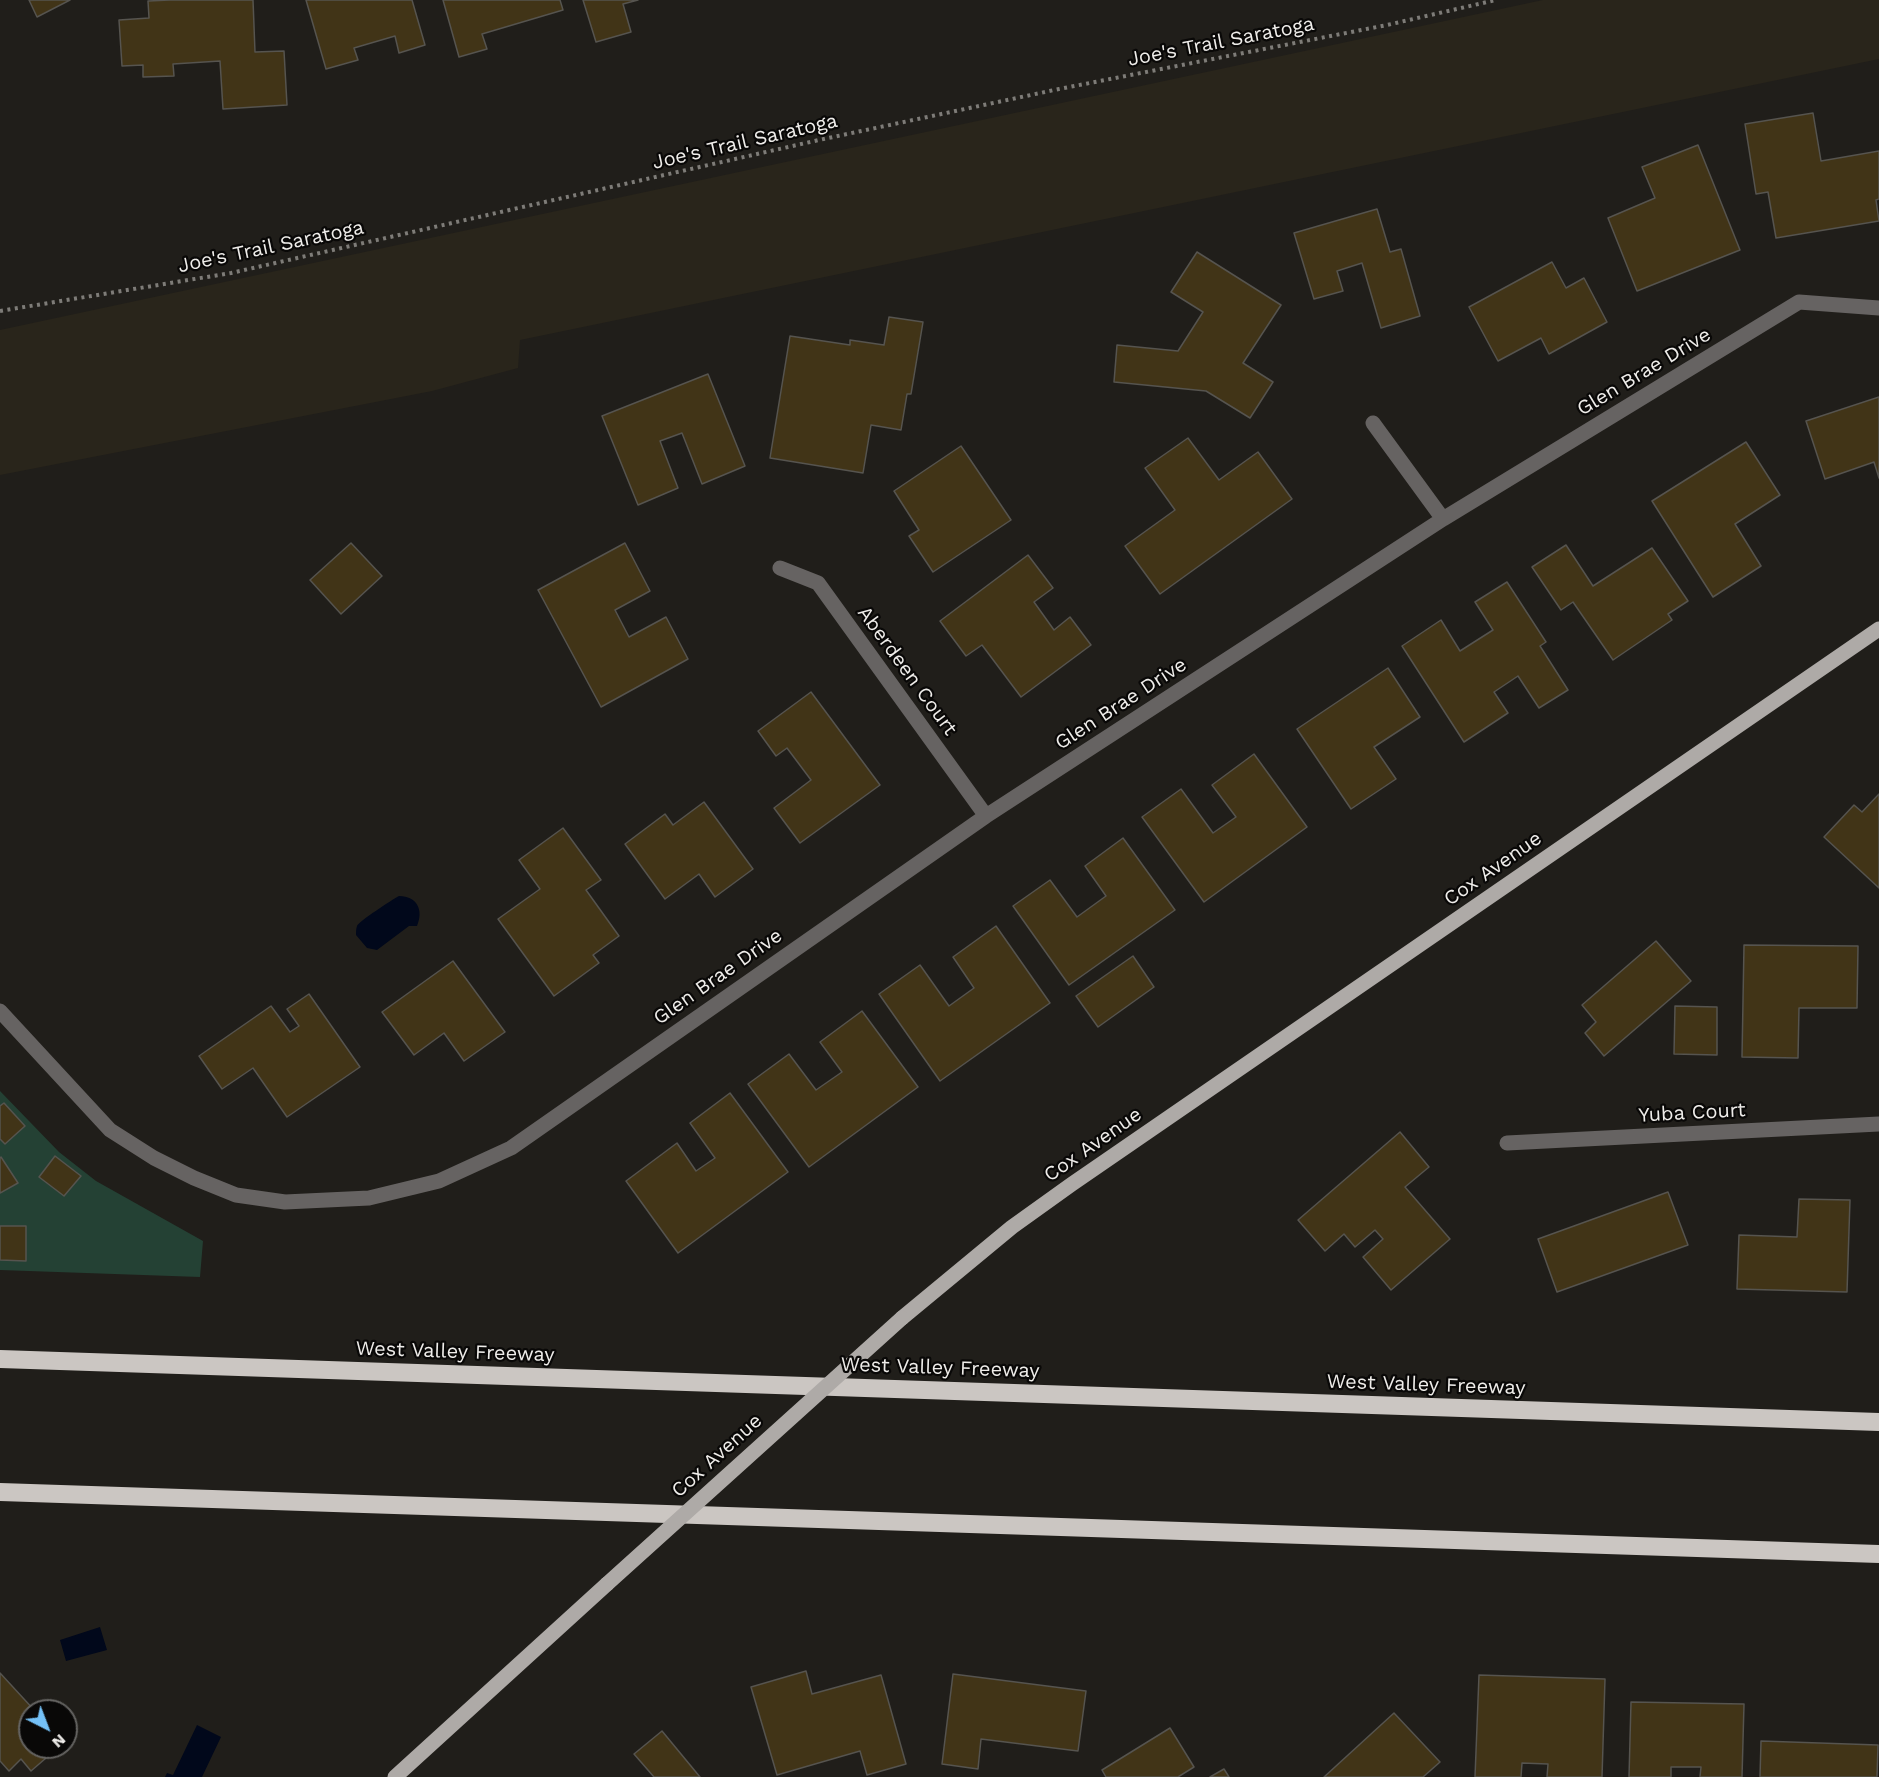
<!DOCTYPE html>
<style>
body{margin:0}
#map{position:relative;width:1879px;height:1777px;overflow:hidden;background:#201e1a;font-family:"Work Sans",sans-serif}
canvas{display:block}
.north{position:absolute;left:18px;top:1699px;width:60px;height:60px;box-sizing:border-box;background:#090807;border:2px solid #656462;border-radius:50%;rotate:138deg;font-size:16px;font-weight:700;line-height:24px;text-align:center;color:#efedea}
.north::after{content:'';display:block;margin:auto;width:21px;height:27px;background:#74c0f6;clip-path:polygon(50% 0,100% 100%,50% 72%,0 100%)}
</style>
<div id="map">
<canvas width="1879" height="1777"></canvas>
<div class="north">N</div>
</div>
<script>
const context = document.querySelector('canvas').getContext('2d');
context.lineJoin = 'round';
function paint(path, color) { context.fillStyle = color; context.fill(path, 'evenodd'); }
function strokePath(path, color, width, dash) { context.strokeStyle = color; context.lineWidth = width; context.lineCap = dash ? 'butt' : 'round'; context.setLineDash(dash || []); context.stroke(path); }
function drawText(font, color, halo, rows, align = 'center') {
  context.font = font + ' "Work Sans",sans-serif'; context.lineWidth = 4.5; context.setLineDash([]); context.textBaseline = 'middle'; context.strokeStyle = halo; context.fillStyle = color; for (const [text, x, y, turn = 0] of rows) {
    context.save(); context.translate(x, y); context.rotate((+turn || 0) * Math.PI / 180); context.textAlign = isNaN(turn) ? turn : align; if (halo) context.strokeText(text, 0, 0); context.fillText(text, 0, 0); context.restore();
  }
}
paint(new Path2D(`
 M1543,0h336v59l-1359,281 -2,28 -86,23 -432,84v-145z`), '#29251b');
paint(new Path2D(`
 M0,1091l59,61 37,29 107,60 -3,36 -200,-7z`), '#244134');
paint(new Path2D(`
 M399,896c18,0 25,14 18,30h-8l-32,24 -10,-2 -11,-13c0,-3 0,-6 1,-9 1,-4 36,-27 42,-30z
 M100,1627l7,23 -41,11 -6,-21z
 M197,1725l24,12 -19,40h-37l2,-4 6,2z`), '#01081b');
const building = new Path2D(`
 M29,0h41l-33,17z
 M170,0h83l2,52 29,-1 3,54 -64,4 -3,-48 -47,3 1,12 -31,1v-12l-21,1 -3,-46 30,-2 -1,-17z
 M306,0h106l13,45 -26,8 -4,-17 -41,12 4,12 -32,9z
 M443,0h117l3,10 -81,24 5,15 -28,8z
 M583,0h55l-15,4 8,28 -35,10z
 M1813,113l8,48 58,-10v48l-3,1 3,21 -103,17 -8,-46 -12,2 -11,-70z
 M1698,145l42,105 -103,41 -29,-73 47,-20 -13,-31z
 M1377,209l13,43 11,-3 19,67 -39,12 -19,-65 -25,8 6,20 -29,8 -20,-66z
 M1197,252l84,53 -38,58 30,19 -23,36 -44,-27 -92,-9 3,-37 61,6 25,-39 -32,-20z
 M1552,262l14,26 18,-10 23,44 -58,32 -8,-16 -43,23 -29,-54z
 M889,317l34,5 -12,72h-4l-6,36 -30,-5 -8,48 -93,-15 20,-122 60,9v-5l34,5z
 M708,374l37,92 -43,18 -20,-51 -22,8 18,47 -40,17 -36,-89z
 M1879,397v81l-5,-16 -49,17 -19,-58z
 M1188,438l31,42 39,-28 34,47 -132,95 -35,-48 50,-36 -30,-42z
 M1746,442l34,53 -45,29 26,42 -48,31 -61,-96z
 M961,446l50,74 -78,52 -24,-36 10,-6 -25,-39z
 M351,543l31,33 -41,38 -31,-34z
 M625,543l25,48 -35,19 14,27 37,-20 22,42 -87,48 -63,-117z
 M1566,545l27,41 59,-38 36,53 -20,13 4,6 -59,40 -40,-58 -12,8 -29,-43z
 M1028,555l25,33 -19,14 20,28 16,-13 21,28 -70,52 -39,-52 -16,11 -26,-35z
 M1507,582l39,60 -6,4 28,44 -29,18 -21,-32 -24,16 14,21 -44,29 -62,-96 39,-26 19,31 33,-21 -18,-28z
 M1388,668l32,49 -46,30 22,32 -45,30 -54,-80z
 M811,692l69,93 -80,58 -26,-35 37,-28 -24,-32 -11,8 -18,-25z
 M1254,754l53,73 -103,75 -62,-85 39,-28 32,44 23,-16 -24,-32z
 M1879,794v94l-55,-51 30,-32 8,7z
 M704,802l49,67 -38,28 -16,-23 -34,25 -40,-55 40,-30 8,11z
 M563,828l38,52 -15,10 33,46 -26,19 6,8 -45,33 -56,-77 42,-30 -21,-29z
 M1123,838l52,72 -106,75 -56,-79 37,-26 27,37 29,-21 -21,-30z
 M996,926l54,77 -110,78 -61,-87 41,-29 29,41 25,-18 -21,-31z
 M1656,941l35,40 -87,75 -19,-23 11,-11 -14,-17z
 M1744,945l114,1 -1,62h-58l-1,50 -56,-1z
 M1133,956l21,31 -56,40 -22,-31z
 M453,961l52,71 -41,29 -20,-28 -30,22 -32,-43z
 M309,994l51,73 -73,50 -34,-49 -31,21 -23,-33 72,-50 19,26 9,-6 -12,-17z
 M1675,1006l42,1v48l-43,-1z
 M862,1011l56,76 -109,80 -61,-83 41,-30 27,36 26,-18 -22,-30z
 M730,1093l58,79 -110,81 -52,-72 51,-38 19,28 19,-13 -25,-35z
 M4,1103l21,23 -20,18 -5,-5v-33z
 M1400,1132l29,35 -24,20 45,52 -59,51 -28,-33 20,-18 -8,-9 -20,17 -11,-13 -19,17 -27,-31z
 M55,1156l26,20 -17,20 -25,-19z
 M1,1157l17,26 -18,10v-35z
 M1668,1192l20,53 -131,47 -19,-53z
 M1799,1199l51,1 -3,92 -110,-3 2,-54 58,2z
 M0,1226h26v35l-26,-1z
 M806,1671l6,23 69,-19 25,89 -39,11 -7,-24 -83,24 -26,-88z
 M0,1673l35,38h-5v36h6l10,11 -15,13 -10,-12 -12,12 -9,-10z
 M953,1674l133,17 -8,60 -97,-12 -3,30 -36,-5z
 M1479,1675l126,4 -3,98h-55l1,-13 -26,-1 -1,14h-46z
 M1631,1702l113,2 -2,73h-42l1,-10h-30v10h-42z
 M1394,1713l46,49 -17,15h-99z
 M1170,1728l24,39 -16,10h-72l-4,-7z
 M662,1731l38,46h-46l-20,-23z
 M1761,1741l117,4 -1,32h-117z
 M1224,1769l5,8h-19z`);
paint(building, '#413417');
strokePath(building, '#56544f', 1.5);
strokePath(new Path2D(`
 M0,311l231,-38 588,-133 240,-51 328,-64 109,-25`), '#7e7c78', 4, [3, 4.5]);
strokePath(new Path2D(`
 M1373,423l70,96
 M780,568l38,15 168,233
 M0,1011l110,119 44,28 40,20 42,17 49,7 84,-4 70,-17 72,-33 475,-332 457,-297 356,-217 80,6
 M1507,1143l372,-19`), '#666362', 15);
strokePath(new Path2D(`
 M902,1318l110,-91 60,-43 807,-555
 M395,1777l212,-193`), '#aeaaa7', 15);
strokePath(new Path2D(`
 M0,1359l1879,63
 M0,1492l1879,62`), '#cbc6c2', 18);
strokePath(new Path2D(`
 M607,1584l295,-266`), '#aeaaa7', 15);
drawText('20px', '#efedea', '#090807', [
 ["Joe's Trail Saratoga",1221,42,-11],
 ["Joe's Trail Saratoga",745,142,-13],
 ["Joe's Trail Saratoga",271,247,-12],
 ["Glen Brae Drive",1644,372,-31],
 ["Aberdeen Court",907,671,54],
 ["Glen Brae Drive",1121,704,-33],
 ["Cox Avenue",1493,869,-35],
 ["Glen Brae Drive",718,977,-35],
 ["Yuba Court",1692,1113,-3],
 ["Cox Avenue",1093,1145,-35],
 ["West Valley Freeway",455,1352,2],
 ["West Valley Freeway",940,1368,2],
 ["West Valley Freeway",1426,1385,2],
 ["Cox Avenue",717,1456,-42]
]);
</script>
